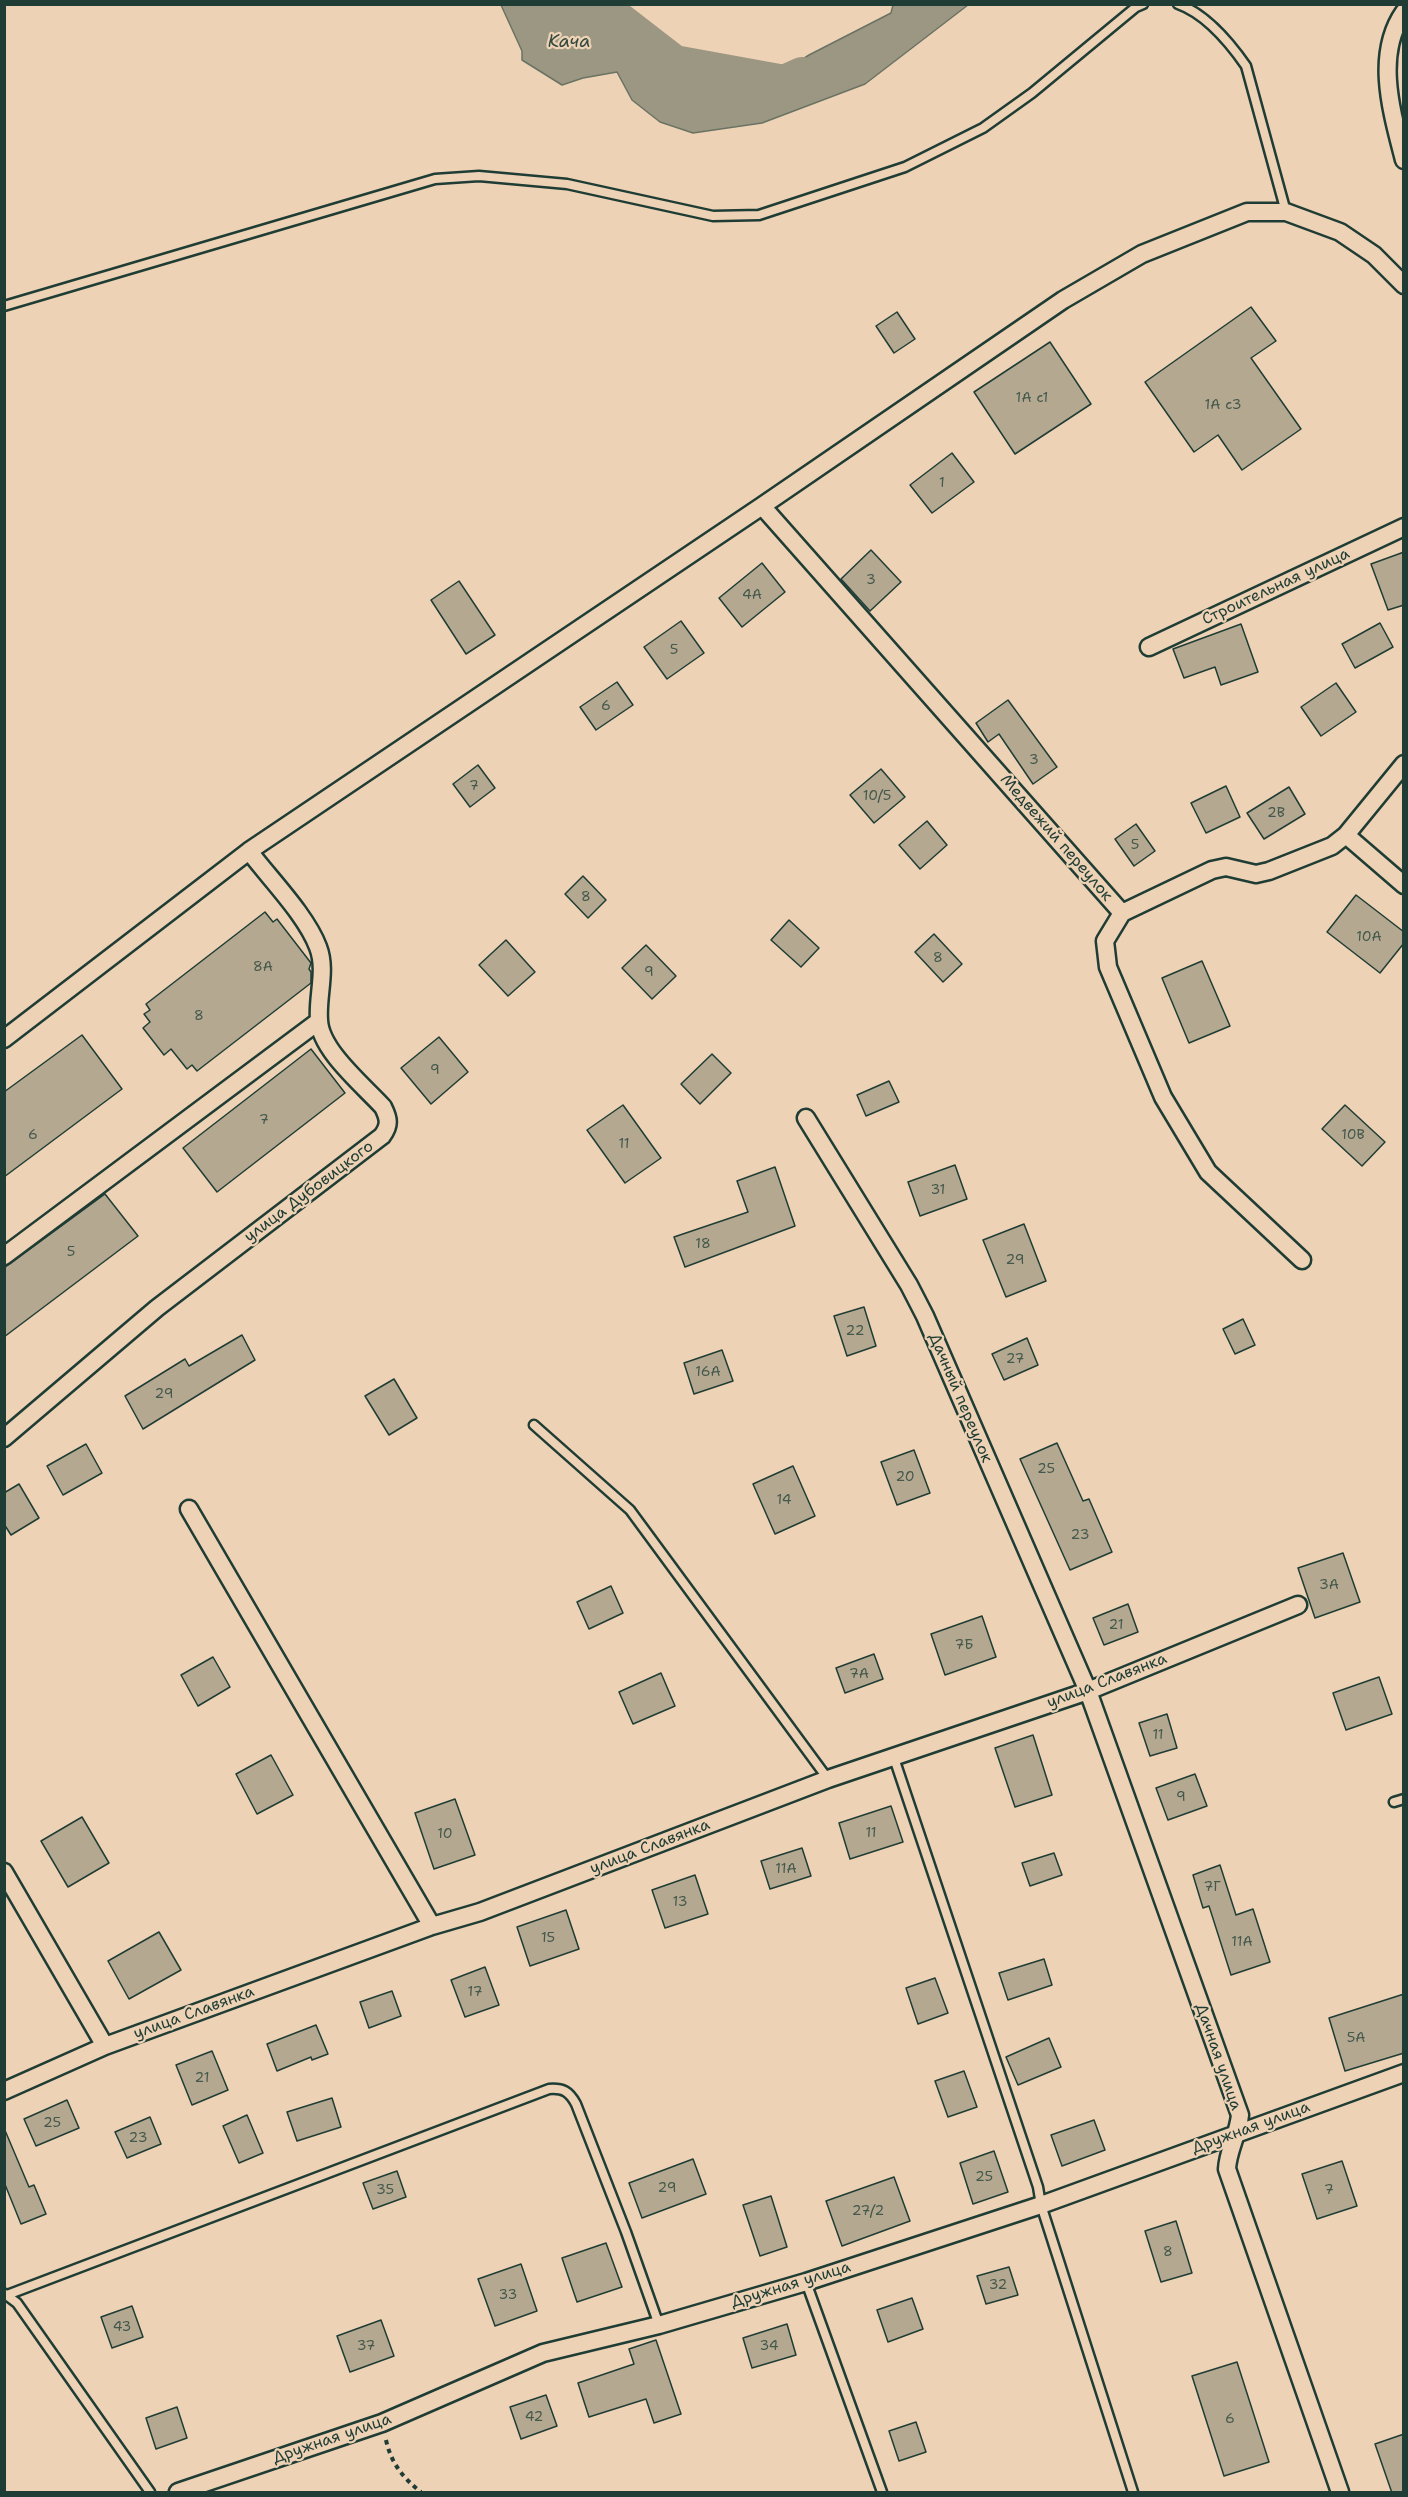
<!DOCTYPE html>
<meta charset="utf-8">
<style>
body{margin:0}
#map{position:relative;width:1408px;height:2497px;overflow:hidden;background:#eed2b5;font-family:"Shantell Sans",sans-serif}
canvas{display:block}
.frame{position:absolute;inset:0;border:6px solid #1f3d34;pointer-events:none}
</style>
<div id="map">
<canvas width="1408" height="2497"></canvas>
<div class="frame"></div>
</div>
<script>
const context = document.querySelector('canvas').getContext('2d');
context.lineJoin = 'round';
function paint(path, color) { context.fillStyle = color; context.fill(path, 'evenodd'); }
function strokePath(path, color, width, dash) { context.strokeStyle = color; context.lineWidth = width; context.lineCap = dash ? 'butt' : 'round'; context.setLineDash(dash || []); context.stroke(path); }
function drawText(font, color, halo, rows, align = 'center') {
  context.font = font + ' "Shantell Sans",sans-serif'; context.lineWidth = 4.5; context.setLineDash([]); context.textBaseline = 'middle'; context.strokeStyle = halo; context.fillStyle = color; for (const [text, x, y, turn = 0] of rows) {
    context.save(); context.translate(x, y); context.rotate((+turn || 0) * Math.PI / 180); context.textAlign = isNaN(turn) ? turn : align; if (halo) context.strokeText(text, 0, 0); context.fillText(text, 0, 0); context.restore();
  }
}
const water = new Path2D(`
 M501,5h103l9,20 17,24 45,29 50,6 56,-11 28,-18 82,-42 2,-8h75l-103,79 -103,39 -69,10 -33,-11 -28,-22 -15,-28 -34,6 -21,7 -40,-25v-9z`);
paint(water, '#9c9782');
strokePath(water, '#6a7363', 1.5);
strokePath(new Path2D(`
 M604,4l8,12 62,48 110,20 18,-8`), '#9c9782', 38);
const building = new Path2D(`
 M1251,307l25,34 -25,17 50,71 -59,41 -24,-35 -24,17 -49,-70z
 M897,312l18,27 -21,14 -18,-27z
 M1050,342l41,62 -76,50 -41,-62z
 M952,453l22,29 -42,31 -22,-28z
 M871,550l30,32 -31,29 -29,-32z
 M1404,552v53l-16,5 -17,-46z
 M762,563l23,29 -43,35 -23,-29z
 M459,581l36,54 -29,19 -35,-54z
 M681,621l23,32 -37,26 -23,-32z
 M1380,623l13,24 -38,21 -13,-24z
 M1241,624l17,48 -37,13 -6,-18 -31,11 -11,-29z
 M617,682l16,23 -37,25 -16,-23z
 M1336,683l20,29 -35,24 -20,-29z
 M1008,700l49,67 -24,17 -34,-50 -11,8 -12,-19z
 M478,765l17,23 -25,19 -17,-23z
 M881,769l24,28 -31,26 -24,-28z
 M1226,786l14,31 -34,16 -15,-30z
 M1289,787l16,27 -41,25 -17,-26z
 M927,821l20,24 -27,24 -21,-24z
 M1136,824l19,27 -21,15 -19,-27z
 M583,876l23,24 -18,18 -23,-24z
 M1356,895l48,37v11l-24,30 -53,-41z
 M265,912l8,10 4,-3 34,44 -2,6 2,3v11l-114,88 -5,-6 -5,4 -16,-20 -7,6 -21,-27 7,-6 -6,-8 6,-4 -4,-6z
 M789,920l30,28 -18,19 -30,-27z
 M934,934l28,30 -19,18 -28,-30z
 M506,940l29,32 -27,24 -29,-31z
 M646,945l30,31 -24,23 -30,-31z
 M1202,961l28,65 -41,17 -27,-65z
 M82,1035l40,54 -118,88v-85z
 M439,1037l29,35 -37,32 -30,-36z
 M311,1049l34,44 -128,99 -34,-44z
 M712,1054l19,19 -31,31 -19,-20z
 M889,1081l10,21 -33,14 -9,-21z
 M623,1105l38,53 -36,25 -38,-53z
 M1345,1105l40,37 -23,24 -40,-37z
 M955,1165l12,34 -47,17 -12,-34z
 M775,1167l20,59 -110,41 -11,-30 74,-25 -11,-31z
 M105,1194l33,42 -134,101v-69z
 M1024,1224l22,57 -40,16 -23,-57z
 M864,1307l12,39 -29,10 -13,-40z
 M1243,1319l12,26 -20,9 -12,-25z
 M242,1335l13,25 -112,69 -18,-33 60,-37 4,7z
 M1027,1338l11,27 -34,15 -12,-26z
 M722,1350l11,31 -39,13 -10,-31z
 M394,1379l23,39 -28,17 -24,-39z
 M1057,1443l26,58 6,-2 23,53 -42,18 -50,-111z
 M86,1444l16,29 -39,22 -16,-29z
 M914,1450l16,43 -33,12 -16,-43z
 M793,1466l22,50 -40,18 -22,-50z
 M19,1484l20,34 -28,17 -7,-11v-31z
 M1343,1553l17,49 -45,16 -17,-50z
 M611,1586l12,27 -34,16 -12,-27z
 M1128,1604l10,28 -34,13 -11,-27z
 M982,1616l14,41 -51,18 -14,-41z
 M874,1654l9,25 -38,14 -9,-25z
 M213,1657l17,30 -32,19 -17,-31z
 M661,1673l14,33 -42,18 -14,-32z
 M1379,1677l13,37 -46,16 -13,-37z
 M1167,1714l10,34 -27,8 -11,-33z
 M1033,1735l19,60 -37,12 -20,-59z
 M271,1755l22,40 -36,19 -21,-40z
 M1195,1774l12,32 -39,14 -12,-32z
 M455,1799l20,56 -41,14 -19,-56z
 M891,1806l12,36 -53,17 -11,-36z
 M82,1817l27,46 -41,24 -27,-46z
 M802,1848l9,28 -41,13 -9,-28z
 M1054,1853l8,22 -32,11 -8,-23z
 M1220,1865l16,50 17,-6 17,53 -39,13 -22,-69 -6,2 -10,-33z
 M695,1875l13,39 -43,14 -13,-38z
 M566,1910l13,39 -49,17 -13,-39z
 M159,1932l22,38 -52,29 -21,-38z
 M1044,1959l8,26 -44,15 -9,-27z
 M485,1967l14,38 -34,12 -14,-37z
 M935,1978l13,35 -30,11 -12,-36z
 M392,1991l9,25 -32,12 -9,-26z
 M1404,1994v59l-59,18 -16,-53z
 M316,2025l12,29 -16,6 -1,-3 -34,14 -10,-27z
 M1049,2038l12,29 -43,18 -12,-28z
 M212,2051l16,39 -36,15 -16,-40z
 M964,2071l13,36 -29,10 -13,-36z
 M332,2098l9,29 -44,14 -10,-29z
 M67,2100l12,28 -43,18 -12,-27z
 M247,2115l16,38 -24,10 -16,-37z
 M150,2117l11,27 -34,14 -12,-26z
 M1094,2120l11,30 -43,16 -11,-31z
 M4,2128l25,59 5,-2 12,29 -25,10 -17,-42z
 M994,2151l14,41 -35,12 -13,-41z
 M693,2159l13,35 -64,24 -13,-35z
 M1342,2161l15,45 -40,13 -15,-45z
 M397,2171l9,26 -33,12 -10,-26z
 M894,2177l16,44 -68,25 -16,-45z
 M771,2196l16,51 -27,9 -17,-51z
 M1176,2221l16,52 -31,9 -16,-51z
 M606,2243l16,44 -45,15 -15,-44z
 M521,2264l16,47 -42,15 -17,-47z
 M1009,2267l9,28 -32,9 -9,-28z
 M912,2298l11,31 -35,13 -11,-32z
 M132,2306l11,31 -31,11 -11,-31z
 M381,2320l13,36 -44,16 -13,-36z
 M787,2324l9,31 -44,13 -9,-30z
 M656,2340l25,74 -27,9 -8,-24 -57,18 -11,-34 56,-19 -5,-15z
 M1237,2362l32,100 -45,14 -32,-100z
 M546,2395l11,31 -36,13 -11,-32z
 M177,2407l10,31 -31,11 -10,-31z
 M916,2422l10,30 -27,9 -10,-30z
 M1404,2434v59h-12l-17,-49z`);
paint(building, '#b4a891');
strokePath(building, '#1f3d34', 1.5);
const service = new Path2D(`
 M1178,4c28,10 52,39 68,62l40,146
 M4,306l431,-127 44,-3 88,8 146,32 46,-1 146,-48 78,-39 49,-35 104,-86 7,-3
 M534,1425l96,85 198,269
 M894,1758l144,429 3,18 92,287
 M1394,1802l10,-3
 M806,2282l76,210
 M5,2294l12,9 133,189
 M7,2295l542,-206c14,-1 20,2 27,15l50,128 33,93`);
const minor = new Path2D(`
 M1404,12c-30,43 -12,101 0,148
 M762,506l360,407 -17,28 3,26 55,130 45,75 94,88
 M1149,647l255,-120
 M1346,835l58,50
 M1122,913l90,-43 14,-3 30,7 13,-3 63,-25 14,-11 58,-71
 M4,1039l245,-188 513,-345 301,-206 79,-46 105,-42h39l54,20 34,23 30,30
 M806,1118l103,167 16,31 163,375 152,424c-2,20 -12,35 -13,54l113,323
 M4,1256l315,-235
 M4,1438l153,-130 225,-172c8,-11 7,-17 1,-29 -20,-22 -63,-57 -64,-87 -2,-24 8,-50 -1,-73 -12,-32 -48,-68 -69,-96
 M189,1509l243,417
 M4,1872l101,174
 M4,2091l101,-45 327,-120 48,-14 348,-133 260,-88 210,-86
 M178,2492l204,-69 161,-70 116,-28 147,-43 235,-77 363,-132`);
strokePath(service, '#1f3d34', 13);
strokePath(minor, '#1f3d34', 21);
strokePath(new Path2D(`
 M386,2440c5,23 17,38 35,52`), '#1f3d34', 4, [4.5, 4.5]);
strokePath(service, '#eed2b5', 8);
strokePath(minor, '#eed2b5', 16);
drawText('14px', '#44584b', null, [
 ["1А с1",1032,398],
 ["1А с3",1223,405],
 ["1",942,483],
 ["3",871,580],
 ["4А",752,595],
 ["5",674,650],
 ["6",606,706],
 ["3",1034,760],
 ["7",474,786],
 ["10/5",877,796],
 ["2В",1276,813],
 ["5",1135,845],
 ["8",586,897],
 ["10А",1369,937],
 ["8",938,958],
 ["8А",263,967],
 ["9",649,972],
 ["8",199,1016],
 ["9",435,1070],
 ["7",264,1120],
 ["6",33,1135],
 ["10В",1353,1135],
 ["11",624,1144],
 ["31",938,1190],
 ["18",703,1244],
 ["5",71,1252],
 ["29",1015,1260],
 ["22",855,1331],
 ["27",1015,1359],
 ["16А",708,1372],
 ["29",164,1394],
 ["25",1046,1469],
 ["20",905,1477],
 ["14",784,1500],
 ["23",1080,1535],
 ["3А",1329,1585],
 ["21",1116,1625],
 ["7Б",964,1645],
 ["7А",859,1674],
 ["11",1158,1735],
 ["9",1181,1797],
 ["11",871,1833],
 ["10",445,1834],
 ["11А",786,1869],
 ["7Г",1212,1887],
 ["13",680,1902],
 ["15",548,1938],
 ["11А",1242,1942],
 ["17",475,1992],
 ["5А",1356,2038],
 ["21",202,2078],
 ["25",52,2123],
 ["23",138,2138],
 ["25",984,2177],
 ["29",667,2188],
 ["35",385,2190],
 ["7",1329,2190],
 ["27/2",868,2211],
 ["8",1168,2252],
 ["32",998,2285],
 ["33",508,2295],
 ["43",122,2327],
 ["37",366,2346],
 ["34",769,2346],
 ["42",534,2417],
 ["6",1230,2419]
]);
drawText('16px', '#1f3d34', '#eed2b5', [
 ["Строительная улица",1276,587,-25],
 ["Медвежий переулок",1056,838,49],
 ["улица Дубовицкого",309,1192,-37],
 ["Дачный переулок",960,1398,67],
 ["улица Славянка",1107,1681,-21],
 ["улица Славянка",650,1847,-21],
 ["улица Славянка",194,2013,-20],
 ["Дачная улица",1218,2057,71],
 ["Дружная улица",1251,2128,-20],
 ["Дружная улица",791,2285,-17],
 ["Дружная улица",332,2439,-19]
]);
drawText('italic 18px', '#324a40', '#eed2b5', [
 ["Кача",569,42]
]);
</script>
